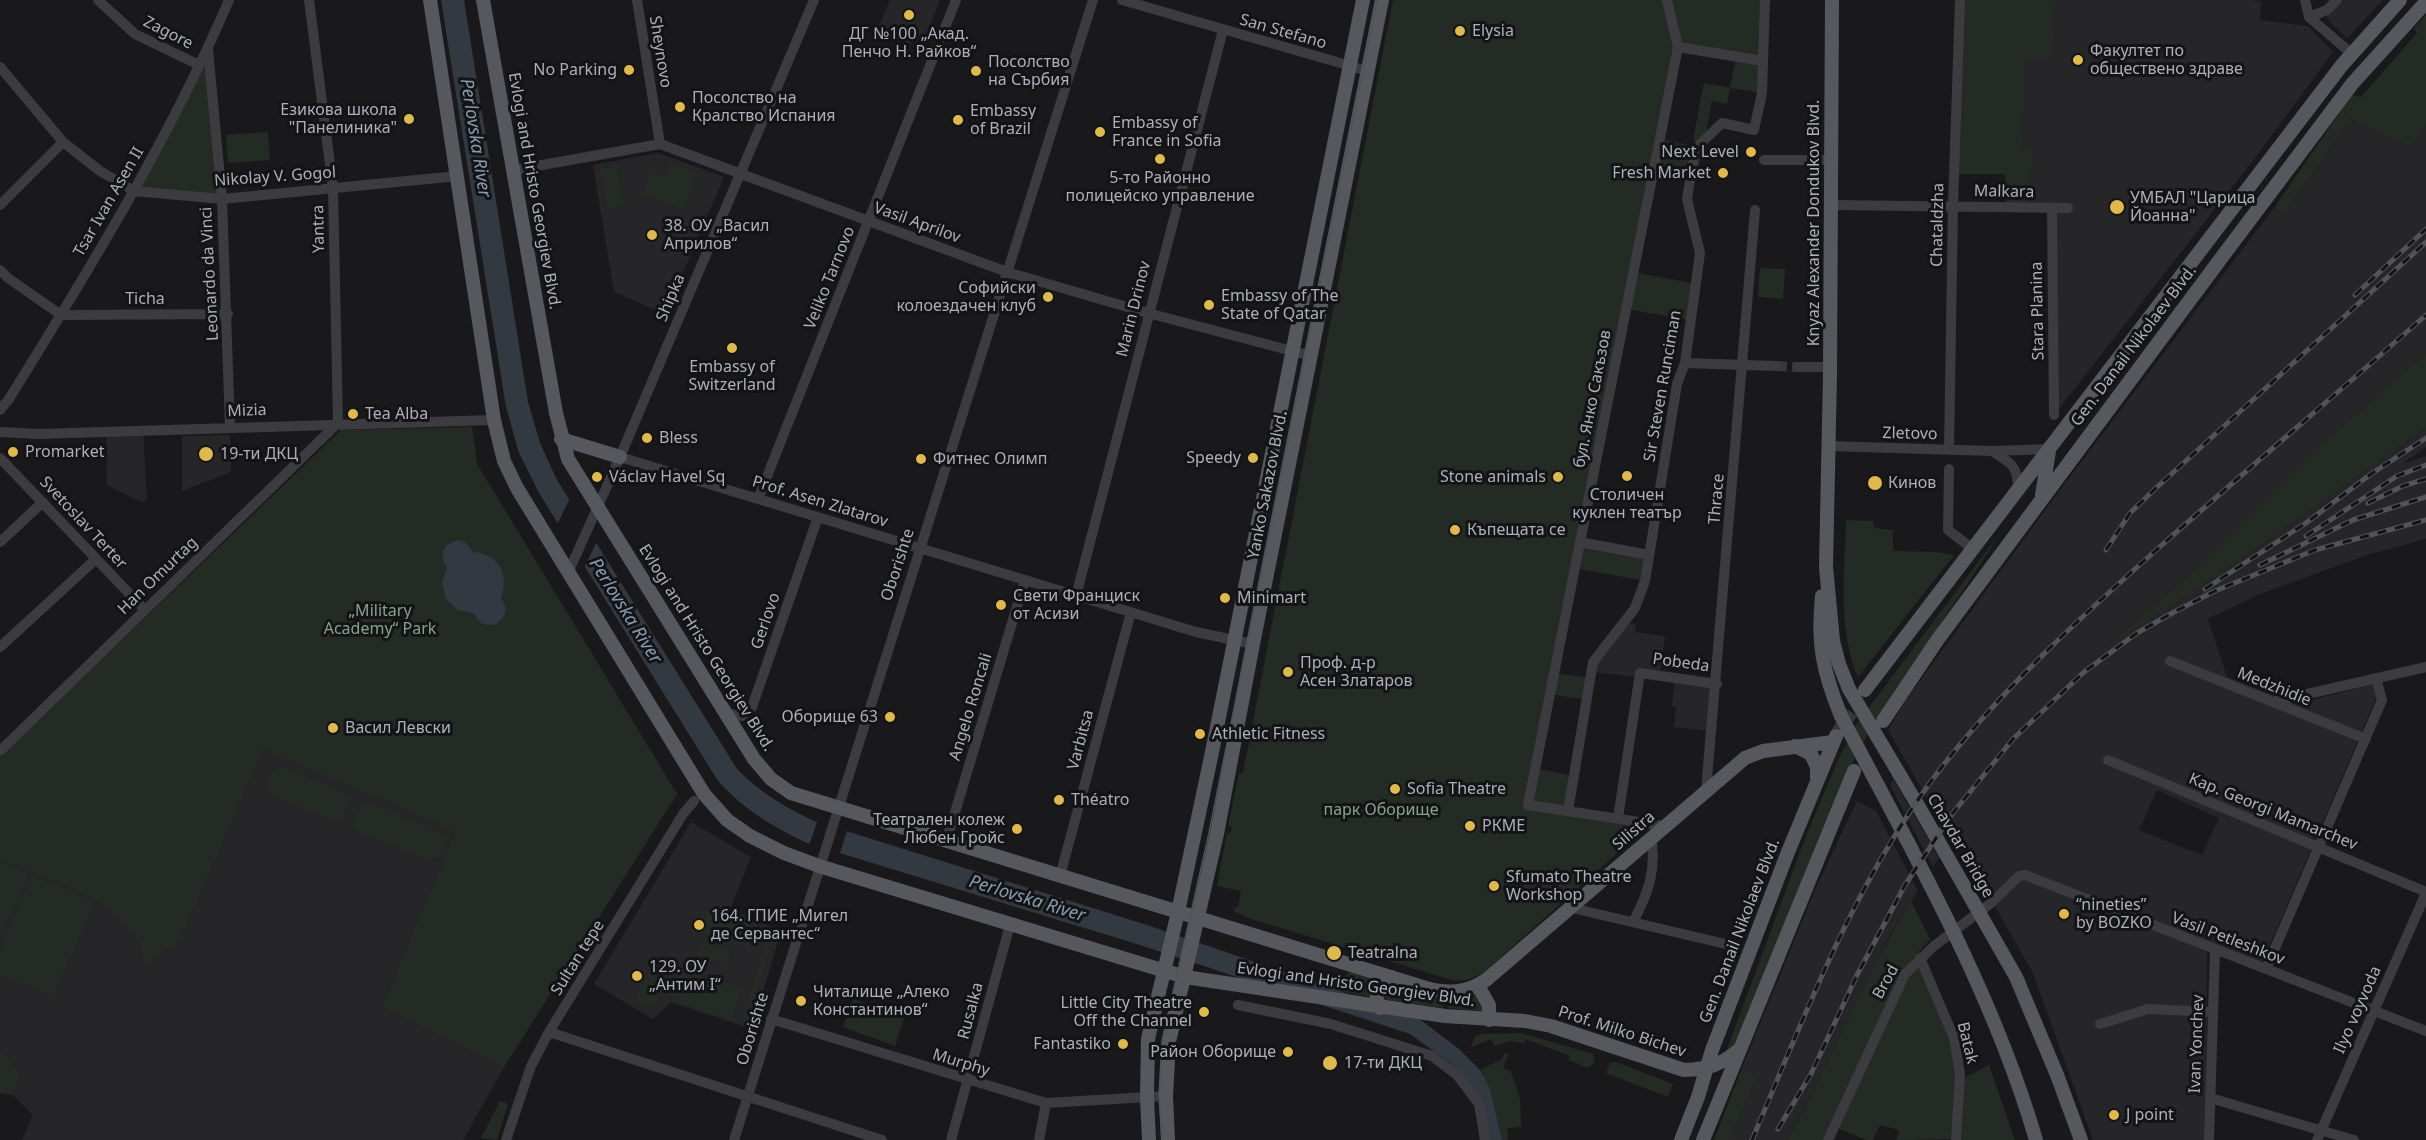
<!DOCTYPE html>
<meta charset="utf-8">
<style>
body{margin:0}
canvas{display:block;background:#19191b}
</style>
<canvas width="2426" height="1140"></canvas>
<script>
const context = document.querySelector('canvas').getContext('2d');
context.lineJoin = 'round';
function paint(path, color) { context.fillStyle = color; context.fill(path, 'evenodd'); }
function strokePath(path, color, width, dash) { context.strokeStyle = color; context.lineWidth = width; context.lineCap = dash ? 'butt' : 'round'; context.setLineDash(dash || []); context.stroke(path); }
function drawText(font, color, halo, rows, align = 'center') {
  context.font = font + ' "Noto Sans",sans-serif'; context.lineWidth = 6; context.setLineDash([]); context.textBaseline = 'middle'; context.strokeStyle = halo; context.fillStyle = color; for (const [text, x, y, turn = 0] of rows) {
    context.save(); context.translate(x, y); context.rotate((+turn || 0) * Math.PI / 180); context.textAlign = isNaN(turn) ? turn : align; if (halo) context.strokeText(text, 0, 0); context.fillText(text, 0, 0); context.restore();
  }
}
paint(new Path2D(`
 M890,0h50l-17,42 -10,-4 -2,6 -34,-14z
 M1960,0h293l8,2 -1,18 48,6 25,26 -76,103 -203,260 -2,-207 -46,-1 -1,-33h-51z
 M2343,0h38l1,1 -35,37 -21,-20z
 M2350,119l61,29 15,-24v229l-111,97 -114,114 -100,87 156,-103 169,-120v19l-24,17 24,-8v83l-56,15 -110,40 -52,25 19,58 69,27 87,-22 -121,281 -55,-21 -1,198h-113l-60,-167 -77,-135 -4,3 -64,-111 18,-30 157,-214 211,-278 10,7zM2157,790l62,28 -17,37 -63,-25z
 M658,153l66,24 -59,137 -51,-22 -21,-127z
 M472,427l5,37 200,330 -173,273 -41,73h-441l11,-25 -20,-20 -13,-2v-336z
 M143,430l4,70 -6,2 -34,-17 -1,-54z
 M230,435l1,37 -49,19v-55z
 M1627,623l9,1 -1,8 30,4 -5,35 -22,-3 -2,9 -41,-5 2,-10z
 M1675,677l42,7 -4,47 -39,-4 2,-20 -4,-1z
 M1893,779l46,79 -6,9 -43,-82z
 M1857,801l19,10 42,80 -28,43 -66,138 -37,68h-58l29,-65 -16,-7 73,-178z
 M691,822l60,35 -21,52 51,22 -29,98 -81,-27 -18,17 -59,-35z`), '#262528');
paint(new Path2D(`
 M1393,0h269l12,43 -18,99 -132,666 118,20v3l-160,143 -15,6 -12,1 -210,-64 -11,-6 1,-4h3l3,-16 -24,-5 10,-53h4l1,-6 -4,-1 11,-53h4z
 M1667,0h98l-3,93 -32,-5 -3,16 -15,-3 -8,41 -11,-2 11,-57 26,5 6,-31 -58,-10z
 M1960,0h96l-4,57h-27l-2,91 8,1 1,6 -1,52h-25l-1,-33h-51z
 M2426,15v109l-15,24 -61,-29 -66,96 -10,-7 78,-113 9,2 56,-64 -3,-5z
 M208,49l14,150 -88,-8z
 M268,132l2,28 -42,3 -2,-28z
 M1660,139l37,8 -6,27 -37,-7z
 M671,163l27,10 -14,37 -42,-15 8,-23 16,6z
 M616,165l9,41 -17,4 -9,-41z
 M1760,268l25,1 -2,30 -25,-2z
 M1633,272l63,12 -6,36 -64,-11z
 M2426,353v75l-169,120 -161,108 105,-92 114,-114z
 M472,427l5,37 200,330 -173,273 -122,-60 74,-176 -193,-82 -84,193 -23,14 -9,11 -4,-3c3,-58 -100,-86 -143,-105v-102l341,-327z
 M1846,520l27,1 1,7 19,2v21l44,1 17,3 -96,122c-21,-48 -13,-106 -12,-157z
 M2000,533c-49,81 -110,153 -152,239l-114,274 -8,6 80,-216 33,-78 17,-33z
 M1580,542l69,13 -4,26 -70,-13z
 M1554,673l36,5 -4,22 -36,-6z
 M283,766l62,27 4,4 -2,12 -7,11 -5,1 -65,-27c-7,-12 0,-25 13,-28z
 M1538,769l36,7 -6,32 -36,-6z
 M370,803l71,29 5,10 -6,15 -11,3 -72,-29 -4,-7 8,-18z
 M0,862l29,12 -29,64z
 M32,875l62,27 -41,95 -53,-23v-24z
 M1911,901l19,38 -29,34 -78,167h-36c46,-78 76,-164 124,-239z
 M707,910l41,12 -7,23 -41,-12z
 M768,934l6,2 -25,84 -6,-2z
 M702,942l29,8 -4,14 -29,-9z
 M1920,958l12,24 28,92 -4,65 -60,1 3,-10 -19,-5 -7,15h-6l-33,-13 71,-153z
 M682,970l59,19 -10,31 -59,-19z
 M651,971l18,10 -17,27 -17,-10z
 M1349,972l27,8 -4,17 -49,-9v-3h14z
 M1391,985l51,15 1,8 -57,-8 -4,-5z
 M1476,996l4,1 4,14 -36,-3v-8z
 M853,999l51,19 -9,28 -52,-19z
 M1521,1033l72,21 2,8 -7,6 -19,-8 1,-4 -44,-17 -2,4 -14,-2 -15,5 -4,-7 -20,8 4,-10 6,-3z
 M0,1052l8,5 11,17 -6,21 -13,-2z
 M1505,1053h4l-6,15 8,3 9,28 1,28 -14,1 1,12h-7l-1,-11 -19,-60 20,-9z
 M1616,1062l57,22 -5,13 -62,-24 4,-10z
 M1989,1065l26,75h-54l2,-61z
 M1742,1068l16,7 -29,65h-15z
 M500,1101l8,3 -11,36 -16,-2z`), '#242b25');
paint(new Path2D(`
 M441,0h23l64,402 12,41 17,37 180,289c22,23 48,38 77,52l333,104 271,93 41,31 21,21 10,19 12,51h-16l-13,-48 -20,-27 -43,-31 -270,-89 -333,-102c-34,-16 -64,-34 -89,-62l-179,-288 -20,-40 -13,-46z
 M459,540l6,2 8,10c25,2 37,22 28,46 8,10 5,20 -6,27l-13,-1 -8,-10 -16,-4 -12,-11 -4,-16 5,-16c-9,-12 -3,-25 12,-27z`), '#323940');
paint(new Path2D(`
 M571,496l27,43 -15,31 -27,-43z
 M818,819l30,9 -9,28 -30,-10z`), '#19191b');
strokePath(new Path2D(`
 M1777,366l21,1`), '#37373b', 10, [10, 5]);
strokePath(new Path2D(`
 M1836,736l15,-24`), '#37373b', 14, [14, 7]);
strokePath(new Path2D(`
 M98,0l37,34 64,31
 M309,0l24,188 5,235
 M637,0l23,144
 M1122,0l246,71
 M2305,0l4,17
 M2309,17l43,37
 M2309,17l18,-7 10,-10
 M1678,47l85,14
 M208,49l14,150 8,228
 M0,67l63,75 37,29 34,20 88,8 236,-23
 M1764,160h67
 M514,170l146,-26 347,128 141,41 163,43
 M0,205l63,-63
 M1831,205l237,3
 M2052,208l2,207
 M0,270l8,8 53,37 167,-1
 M1685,363l92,3
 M1798,367h32
 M0,410l9,-11c80,-129 160,-259 220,-399
 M0,432l38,2 456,-14
 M1828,446l164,5 58,-2
 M1949,450l4,-244 7,-206
 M1992,451c19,12 26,14 26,39
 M620,457l576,175 57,12
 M0,458l144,151
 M1949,469l-1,61 25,19
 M758,499l198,-499
 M0,542l43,-40
 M1580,542l69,13
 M568,573l52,-116 194,-457
 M1076,596l147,-566
 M0,647l96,-88
 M2170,661l196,78
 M2272,702l154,-35
 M729,714l13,2 10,-9 66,-190
 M0,751l338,-328
 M2108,760l318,132
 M1706,790l49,-580
 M1568,811l25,-149 42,-54 10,-27 32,-197 8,-21 15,-110 -13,-54 4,-25 6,-27 25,-24 32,7 8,-37 3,-93
 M1618,818l22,-145 77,11
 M1665,826l-137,-21 150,-758 -11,-47
 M946,842l79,-262
 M1060,876l71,-264
 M1572,908l158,37
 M1633,922c15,-28 24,-53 18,-85
 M1920,958l34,80 6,36 -4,66
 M2266,969l116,-269 -6,-22
 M1238,1005l93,19 101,32 25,19 22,29 6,36
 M771,1019l275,84 120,-7
 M2100,1024l48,-15 65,3
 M549,1032l333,108
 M2210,1098l144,42
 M506,1140l25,-74 18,-34 134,-218 11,-13
 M734,1140l359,-1140
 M951,1140l59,-215
 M1039,1140l7,-37
 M1828,1140l77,-166 29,-28 57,-43 28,-27 6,-1 401,156
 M2209,1140l6,-190
 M2317,1140l109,-247`), '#3b3b40', 10);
strokePath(new Path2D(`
 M430,0l64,420 10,41 13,27 187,306 23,26 23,16 34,17 35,13 366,111 260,39 80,5 26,5 133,44c24,-1 37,-5 56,-21
 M483,0l73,413 12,46 186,300 17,20 20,14 635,195c22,6 41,5 60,-8l259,-222 18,-7 70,-9
 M1832,0l-2,375 -4,192 7,74 6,23 10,25 71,120 96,168 41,98 24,65
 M561,439l59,18
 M2042,495l7,-44
 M1822,596c-5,48 1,76 19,120 73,138 151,274 195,424
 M1865,690l477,-625 58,-65
 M1883,721l55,-82 284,-382 130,-173 74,-82
 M1795,746l16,8 6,13v11
 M1478,986l11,19v15
 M1380,1008c-8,-14 0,-23 12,-31
 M1149,1140l-2,-43 1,-58 30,-127 33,-155 152,-757
 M1168,1140l-2,-44 3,-54 48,-208 36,-190 129,-644
 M1681,1140l17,-43 14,-47 76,-198 48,-116
 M1703,1140l151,-369`), '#57585e', 14);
strokePath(new Path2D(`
 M1162,1140l-3,-44 3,-55 47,-208 168,-833`), '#525359', 1.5);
const rail = new Path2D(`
 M2355,295l71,-66
 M2368,503l35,-17 23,-7
 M2306,536l91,-60 29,-11
 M2106,550l24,-37 25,-24 271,-247
 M2260,565l93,-45 73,-23
 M2205,589l101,-66 65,-49 55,-36
 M1778,1129l33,-55 46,-99 48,-90 47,-71 61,-75 71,-67 53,-39 37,-21 41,-21 100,-41 111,-30
 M1752,1140c53,-125 101,-254 183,-364 66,-87 147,-160 228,-232 87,-77 176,-152 263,-229`);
strokePath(rail, '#525359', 5);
strokePath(rail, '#141416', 3, [9]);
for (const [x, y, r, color] of [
 [909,15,6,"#e0b94d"],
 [1460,31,6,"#e0b94d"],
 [2078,60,6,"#e0b94d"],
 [629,70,6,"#e0b94d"],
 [976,71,6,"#e0b94d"],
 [680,107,6,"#e0b94d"],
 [409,119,6,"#e0b94d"],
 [958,120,6,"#e0b94d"],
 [1100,132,6,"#e0b94d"],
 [1751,152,6,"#e0b94d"],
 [1160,159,6,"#e0b94d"],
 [1723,173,6,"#e0b94d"],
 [2117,207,8,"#e0b94d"],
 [652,235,6,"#e0b94d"],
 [1048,297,6,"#e0b94d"],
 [1209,305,6,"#e0b94d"],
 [732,348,6,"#e0b94d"],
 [353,414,6,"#e0b94d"],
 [647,438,6,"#e0b94d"],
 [13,452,6,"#e0b94d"],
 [206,454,8,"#e0b94d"],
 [1253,458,6,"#e0b94d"],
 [921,459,6,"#e0b94d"],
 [1627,476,6,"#e0b94d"],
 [597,477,6,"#e0b94d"],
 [1558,477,6,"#e0b94d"],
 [1875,483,8,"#e0b94d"],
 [1455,530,6,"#e0b94d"],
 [1225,598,6,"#e0b94d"],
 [1001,605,6,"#e0b94d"],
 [1288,672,6,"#e0b94d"],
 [890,717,6,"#e0b94d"],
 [333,728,6,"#e0b94d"],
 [1200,734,6,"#e0b94d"],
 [1395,789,6,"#e0b94d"],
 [1059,800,6,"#e0b94d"],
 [1470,826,6,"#e0b94d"],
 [1017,829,6,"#e0b94d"],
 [1494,886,6,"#e0b94d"],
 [2064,914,6,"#e0b94d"],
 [699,925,6,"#e0b94d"],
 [1334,953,8,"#e0b94d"],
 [637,976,6,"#e0b94d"],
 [801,1001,6,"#e0b94d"],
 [1204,1012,6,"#e0b94d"],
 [1123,1044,6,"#e0b94d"],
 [1288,1052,6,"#e0b94d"],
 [1330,1063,8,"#e0b94d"],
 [2114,1115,6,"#e0b94d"]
]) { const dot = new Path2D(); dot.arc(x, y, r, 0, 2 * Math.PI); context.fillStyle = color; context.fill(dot); strokePath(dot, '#141416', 2); }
drawText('16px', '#adb0b9', '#141416', [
 ["Elysia",1472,31],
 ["ДГ №100 „Акад.",909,34,"center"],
 ["Пенчо Н. Райков“",909,52,"center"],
 ["Факултет по",2090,51],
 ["обществено здраве",2090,69],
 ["Посолство",988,62],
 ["на Сърбия",988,80],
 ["No Parking",617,70,"right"],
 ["Посолство на",692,98],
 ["Кралство Испания",692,116],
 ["Езикова школа",397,110,"right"],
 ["\"Панелиника\"",397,128,"right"],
 ["Embassy",970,111],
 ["of Brazil",970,129],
 ["Embassy of",1112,123],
 ["France in Sofia",1112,141],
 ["Next Level",1739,152,"right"],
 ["Fresh Market",1711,173,"right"],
 ["5-то Районно",1160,178,"center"],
 ["полицейско управление",1160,196,"center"],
 ["УМБАЛ \"Царица",2130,198],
 ["Йоанна\"",2130,216],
 ["38. ОУ „Васил",664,226],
 ["Априлов“",664,244],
 ["Софийски",1036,288,"right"],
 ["колоездачен клуб",1036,306,"right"],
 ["Embassy of The",1221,296],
 ["State of Qatar",1221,314],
 ["Embassy of",732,367,"center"],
 ["Switzerland",732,385,"center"],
 ["Tea Alba",365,414],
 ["Bless",659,438],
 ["Promarket",25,452],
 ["19-ти ДКЦ",220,454],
 ["Speedy",1241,458,"right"],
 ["Фитнес Олимп",933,459],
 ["Václav Havel Sq",609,477],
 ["Stone animals",1546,477,"right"],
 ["Кинов",1888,483],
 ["Столичен",1627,495,"center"],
 ["куклен театър",1627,513,"center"],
 ["Къпещата се",1467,530],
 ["Свети Франциск",1013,596],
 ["от Асизи",1013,614],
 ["Minimart",1237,598],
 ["Проф. д-р",1300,663],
 ["Асен Златаров",1300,681],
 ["Оборище 63",878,717,"right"],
 ["Васил Левски",345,728],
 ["Athletic Fitness",1212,734],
 ["Sofia Theatre",1407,789],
 ["Théatro",1071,800],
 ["Театрален колеж",1005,820,"right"],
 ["Любен Гройс",1005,838,"right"],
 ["РКМЕ",1482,826],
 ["Sfumato Theatre",1506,877],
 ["Workshop",1506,895],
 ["“nineties”",2076,905],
 ["by BOZKO",2076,923],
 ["164. ГПИЕ „Мигел",711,916],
 ["де Сервантес“",711,934],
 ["Teatralna",1348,953],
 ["129. ОУ",649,967],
 ["„Антим I“",649,985],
 ["Читалище „Алеко",813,992],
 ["Константинов“",813,1010],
 ["Little City Theatre",1192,1003,"right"],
 ["Off the Channel",1192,1021,"right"],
 ["Fantastiko",1111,1044,"right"],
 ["Район Оборище",1276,1052,"right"],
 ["17-ти ДКЦ",1344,1063],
 ["J point",2126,1115]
], 'left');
drawText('16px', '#adb0b9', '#141416', [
 ["San Stefano",1283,32,16],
 ["Zagore",168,33,27],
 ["Sheynovo",660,52,81],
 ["Nikolay V. Gogol",275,177,-4],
 ["Evlogi and Hristo Georgiev Blvd.",534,191,80],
 ["Malkara",2004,192,1],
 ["Tsar Ivan Asen II",109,202,-60],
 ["Vasil Aprilov",917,223,20],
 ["Knyaz Alexander Dondukov Blvd.",1814,223,-90],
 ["Chataldzha",1938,225,-89],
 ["Yantra",319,229,-91],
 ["Leonardo da Vinci",210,274,-93],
 ["Veliko Tarnovo",830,278,-68],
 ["Shipka",671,298,-67],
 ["Ticha",145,299],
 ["Marin Drinov",1134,309,-76],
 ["Stara Planina",2038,311,-91],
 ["Gen. Danail Nikolaev Blvd.",2134,346,-53],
 ["Sir Steven Runciman",1663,386,-80],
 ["бул. Янко Сакъзов",1593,399,-79],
 ["Mizia",247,411,-2],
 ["Zletovo",1910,434,1],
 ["Yanko Sakazov Blvd.",1268,485,-79],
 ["Thrace",1717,499,-85],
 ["Prof. Asen Zlatarov",820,502,17],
 ["Svetoslav Terter",83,523,47],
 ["Oborishte",898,565,-72],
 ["Han Omurtag",158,576,-44],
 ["Gerlovo",766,621,-71],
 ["Evlogi and Hristo Georgiev Blvd.",706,648,58],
 ["Pobeda",1681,663,8],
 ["Medzhidie",2274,687,22],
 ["Angelo Roncali",971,707,-73],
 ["Varbitsa",1081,740,-75],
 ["Kap. Georgi Mamarchev",2273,812,22],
 ["Silistra",1634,831,-41],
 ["Chavdar Bridge",1960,846,60],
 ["Gen. Danail Nikolaev Blvd.",1740,931,-69],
 ["Vasil Petleshkov",2228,939,21],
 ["Sultan tepe",578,958,-58],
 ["Brod",1886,982,-61],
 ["Evlogi and Hristo Georgiev Blvd.",1356,985,8],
 ["Ilyo voyvoda",2358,1010,-66],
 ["Rusalka",971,1011,-75],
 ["Oborishte",753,1029,-73],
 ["Prof. Milko Bichev",1622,1032,18],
 ["Batak",1967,1043,76],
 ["Ivan Yonchev",2197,1044,-88],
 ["Murphy",961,1063,17]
]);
drawText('16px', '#86a28a', '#141416', [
 ["„Military",380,611],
 ["Academy“ Park",380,629],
 ["парк Оборище",1381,810]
]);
drawText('italic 18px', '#889bb0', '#141416', [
 ["Perlovska River",475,138,81],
 ["Perlovska River",625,611,58],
 ["Perlovska River",1027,899,17]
]);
</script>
